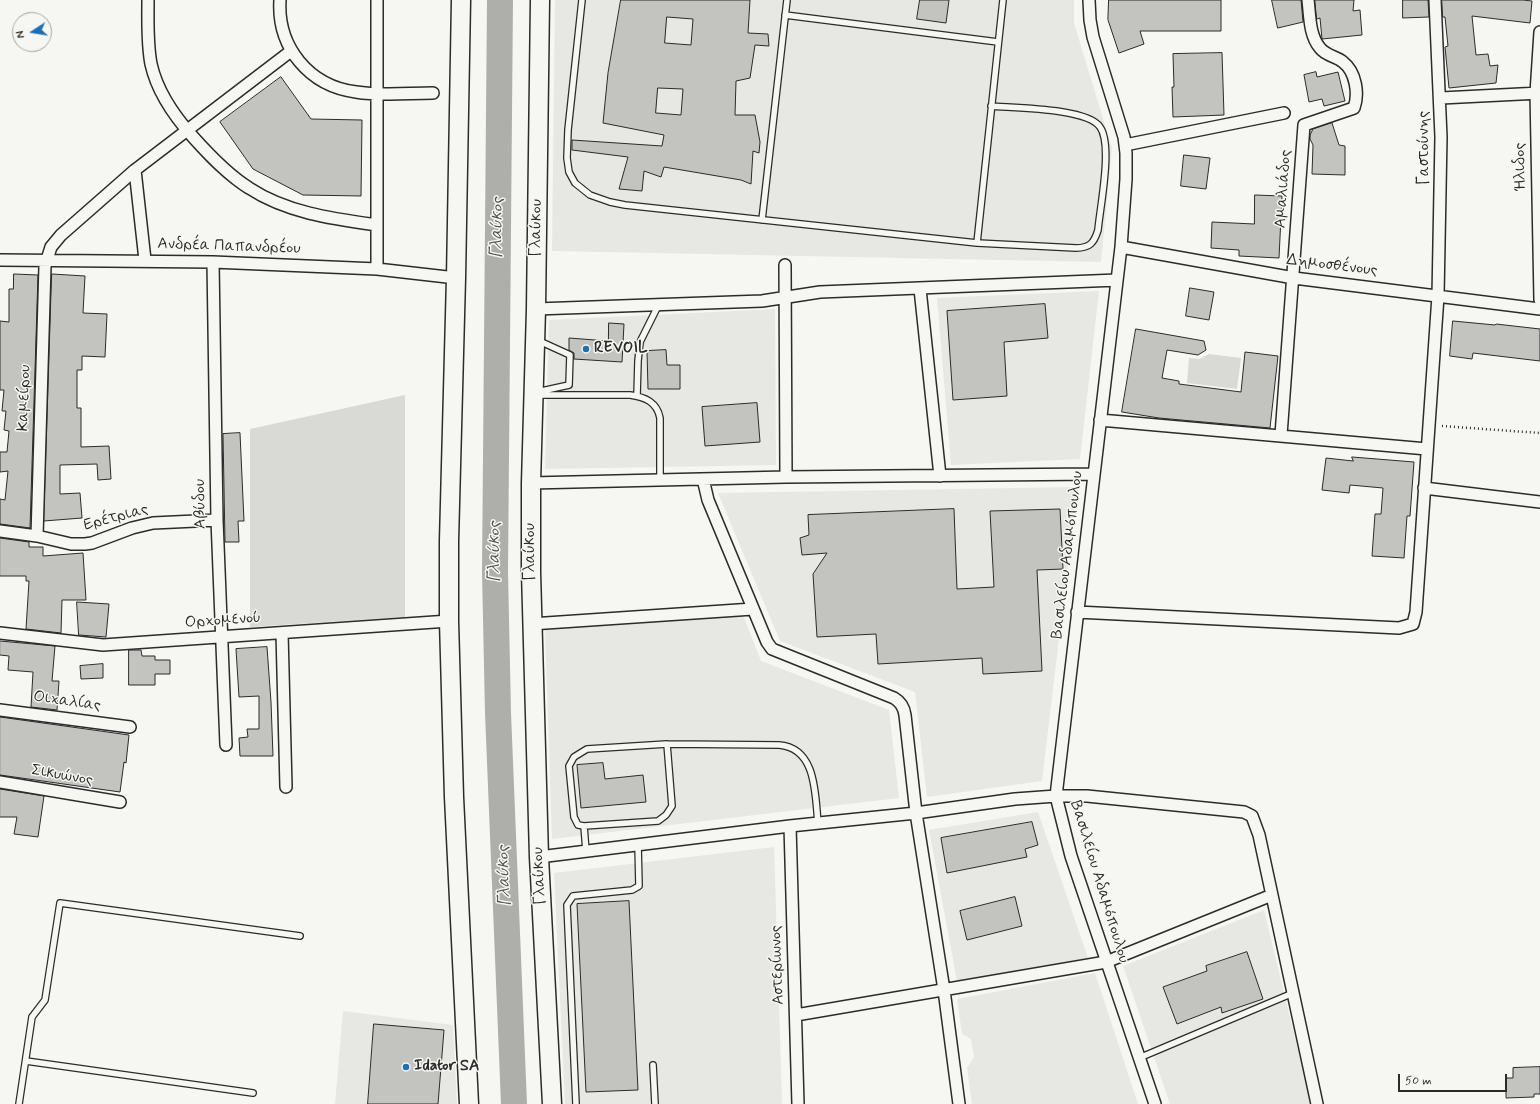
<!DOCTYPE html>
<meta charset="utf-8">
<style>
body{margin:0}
#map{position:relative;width:1540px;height:1104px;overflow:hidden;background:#f6f6f2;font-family:Mynerve,sans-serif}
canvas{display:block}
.north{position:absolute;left:12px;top:12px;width:40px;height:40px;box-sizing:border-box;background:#f6f6f2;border:1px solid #a5a5a2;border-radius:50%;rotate:258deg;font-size:11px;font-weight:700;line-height:16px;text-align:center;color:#2b2b2b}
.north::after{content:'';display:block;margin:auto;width:14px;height:18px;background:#1f6fb2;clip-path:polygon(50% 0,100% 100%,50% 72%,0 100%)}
.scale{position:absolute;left:1398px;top:1074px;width:109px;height:18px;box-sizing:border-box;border:2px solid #2b2b2b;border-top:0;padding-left:5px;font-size:12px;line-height:14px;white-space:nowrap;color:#2b2b2b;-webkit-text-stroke:3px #f6f6f2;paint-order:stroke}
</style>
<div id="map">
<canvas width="1540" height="1104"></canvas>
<div class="north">N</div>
<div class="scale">50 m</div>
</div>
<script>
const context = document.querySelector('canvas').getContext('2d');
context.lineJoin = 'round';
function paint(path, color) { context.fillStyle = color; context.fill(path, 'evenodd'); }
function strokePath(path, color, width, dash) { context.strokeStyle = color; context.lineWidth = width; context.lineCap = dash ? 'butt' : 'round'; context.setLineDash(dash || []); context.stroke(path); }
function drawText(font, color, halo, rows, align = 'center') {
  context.font = font + ' Mynerve,sans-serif'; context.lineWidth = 3; context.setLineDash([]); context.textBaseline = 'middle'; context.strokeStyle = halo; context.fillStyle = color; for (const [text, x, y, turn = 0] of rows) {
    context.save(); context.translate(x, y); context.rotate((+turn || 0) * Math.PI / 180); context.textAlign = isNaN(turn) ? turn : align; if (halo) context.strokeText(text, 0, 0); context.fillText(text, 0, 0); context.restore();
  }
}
paint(new Path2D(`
 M555,0h519v23l38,125 -11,114 -549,-11z
 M1099,291l-19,168 -129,6 -14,-167z
 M775,309l1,156 -231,4 4,-149z
 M1077,487l-35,294 -115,16 -12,-105 -135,-51 -62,-148z
 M743,615l18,46 128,49 10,88 -347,41 -7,-210z
 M1038,812l50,146 -131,23 -28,-151z
 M774,847l8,257h-217l-11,-231z
 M1264,910l47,194h-141l-47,-138z
 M1095,973l43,131h-166l-5,-36 7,-11 -3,-18 -9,-5 -5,-35z
 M343,1011l110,14 4,79h-122z`), '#e7e7e3');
paint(new Path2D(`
 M1209,354l32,4 -4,31 -50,-6 2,-25 10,1z
 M405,395v222l-155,10v-198z`), '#d9d9d5');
strokePath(new Path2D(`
 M500,0l-5,571 3,142 16,391`), '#aeaeab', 26);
const building = new Path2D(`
 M621,0h129l-2,33 20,1 1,12 -14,-1 -5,33 -14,3 -1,34h20l5,27 -1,11 -6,-2 -2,33 -10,-4 -77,-13 -3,10 -17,-6 -2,20 -23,-2 9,-32 -56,-7v-10l90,6 2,-11 -61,-12 5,-50zM667,17l26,2 -2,26 -26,-2zM658,88l25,1 -2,26 -25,-2z
 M920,0h29l-3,23 -29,-4z
 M1109,0h112v31h-81l4,13 -25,9 -11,-33z
 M1272,0h29l2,22 -25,6z
 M1315,0h39l-1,11 7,-1 2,25 -40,4 -2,-21 -3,1z
 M1403,0h25l1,17 -26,1z
 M1442,0h81l9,1 -2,22 -58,-7 4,39 12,-1 2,12 8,-1 -2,18 -47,5 -4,-41 3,-1 -3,-29h-2z
 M1222,53l2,62 -51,2 -1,-30h2l-1,-33z
 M1316,72l1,5 21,-5 7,29 -21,5 -2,-7 -13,3 -5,-27z
 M281,77l30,42 51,1 -1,76 -58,-1 -50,-26 -33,-47z
 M1332,123l7,22 6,1v29l-33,-1 1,-29 -3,-6v-4l3,-6z
 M1184,155l26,3 -4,31 -25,-3z
 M1255,195l27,1 -3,62 -40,-2v-6l-28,-2 1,-26 42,2z
 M14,274l24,1 -8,253 -30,-4v-25l5,1 3,-29 -8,1v-20h7l2,-21 -5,-1 2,-19h-4l2,-21h-4v-69l9,1v-33h4z
 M52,274l33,2 -2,37 24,1 -2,43 -23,-1v14h-5v38h4v39l28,-1 2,33 -13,1 -1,-16 -37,1v29l20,-1 2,25 -38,3z
 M1190,288l24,4 -5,28 -23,-4z
 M1045,304l3,34 -44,4 3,54 -54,4 -6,-89z
 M1453,321l42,4 1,-1 44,5v32l-67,-8 -1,6 -22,-3z
 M609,323l15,1 -2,38 -48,-3v-6l-5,-3v-12l39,3z
 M1136,329l68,12 2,9 -8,5 -31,-5 -5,28 17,3v3l62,8 4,-40 33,4 -8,72 -111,-10 -37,-6z
 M666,350l1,15h13v24h-32l-1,-38z
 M757,403l3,39 -55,4 -3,-39z
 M240,433l4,88h-6l1,21h-14l-2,-108z
 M1352,457l62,5 -4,54h-3l-3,42 -32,-2 3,-42h6l2,-26 -33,-3 -1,8 -27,-3 4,-32 27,3z
 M954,509l3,80 37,-2 -4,-76 70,-2 3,60 -26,1 5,101 -59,3 -1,-16 -104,6 -2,-30 -59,3 -4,-63 14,-21 -25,2 -2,-17 9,-3 -1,-20z
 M0,538l29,4v5h14v9l40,-3 3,47h-24l-1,33 -35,-4 3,-48h-3v-5h-26z
 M77,602l32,2 -3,33 -27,-2z
 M0,641l55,5 -3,35h7l-2,29 -26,-3 2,-35 -25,-2 1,-14 -9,-1z
 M267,647l4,55 2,54h-33l-1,-18 9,-1 -1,-8h12v-33l-20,1 -3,-48z
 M129,650h12l1,6h13v4h15v14h-15v11h-26z
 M103,664v14l-22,1 -1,-13z
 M0,717l129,18 -3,28 -2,-1 -4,30 -120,-17z
 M603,763l2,16 38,-4 3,27 -65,6 -4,-43z
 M0,789l44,7 -6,41 -24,-3 3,-17h-17z
 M1032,822l6,23 -13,4 2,8 -80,16 -6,-35z
 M1015,897l7,29 -55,14 -7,-29z
 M629,901l9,189 -52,2 -9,-188z
 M1247,952l16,47 -41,14 -1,-6 -44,17 -14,-37 44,-16 -1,-5z
 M374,1024l70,6 -6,74h-70z
 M1540,1067v27h-6v3l-28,1v-20h7v-10z`);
paint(building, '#c3c3c0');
strokePath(building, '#2b2b2b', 1);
const lane = new Path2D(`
 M582,0l-14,130 -1,28 2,14 6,11 15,12 20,7 15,3 352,38 26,-243
 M785,15l213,27
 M762,220l25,-220
 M977,243l99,5c14,0 18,-5 22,-18 2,-23 15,-85 2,-103 -12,-19 -86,-19 -109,-21
 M537,392l32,-7 1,-30 -33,-15
 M535,395h95c15,2 27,7 30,23v61
 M637,396l1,-35 2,-19 18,-36
 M667,744l5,62 -6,9 -8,6 -74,5 -6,-1 -4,-8 -5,-51 5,-9 13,-8z
 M667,744l112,1c38,3 36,50 39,78
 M584,826l2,25
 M1139,1058l154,-65
 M26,1061l227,32
 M653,1065l2,39
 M19,1104l13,-87 13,-17 15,-97 240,33
 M576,1104l-9,-199 6,-9 59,-6 7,-4 -1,-42`);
const street = new Path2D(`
 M148,0c0,21 -1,43 3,64 6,27 24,53 42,73 17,19 35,38 56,51 38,25 85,31 128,37
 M280,0c-3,47 29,86 76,92 25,4 52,1 77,1
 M1089,0l1,20 3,17 31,100 2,16v26l-5,68 -65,549 15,60 84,248
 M1540,32l-4,61 4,207
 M1441,98l99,-5
 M1125,145l159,-32
 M135,170l10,90
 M1121,247l173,31 246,31
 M0,260l213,2 164,7 79,9
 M213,262l4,258 9,225
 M785,265l1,212
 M377,269v-269
 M920,289l20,187
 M536,309l226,-8 58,-9 297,-12
 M1100,420l327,29
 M1281,435l23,-310 50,-17c5,-14 2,-36 -11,-46 -7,-6 -17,-6 -23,-14 -11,-13 -10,-33 -12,-48
 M703,479l5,21 59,142 5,7 122,49c7,4 10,10 11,17l11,98 28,177 15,114
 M531,483l255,-6 307,-3
 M1424,488l116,14
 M0,531l37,5 34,8h14l7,-1 40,-15 21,-5 64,-3
 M37,536l8,-270 6,-19 10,-12 74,-65 156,-119
 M1077,612l322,16 14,-4 3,-12 22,-316 3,-159 -6,-137
 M531,624l222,-15
 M0,633l103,12 346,-24
 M282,633l4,154
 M0,710l130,17
 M0,782l120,20
 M790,826l8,278
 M539,857l251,-31 126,-13 99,-14 41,-3h31l157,16 8,4 7,19 58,269
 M796,1015l310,-53 166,-67`);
const primary = new Path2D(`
 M461,0l-5,278 -7,263v80l5,176 15,307
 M540,0l-4,309 -5,174v89l8,285 13,247`);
strokePath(lane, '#2b2b2b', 8);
strokePath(street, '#2b2b2b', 14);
strokePath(primary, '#2b2b2b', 21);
strokePath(new Path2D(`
 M1442,426l98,7`), '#2b2b2b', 2.5, [1, 3]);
strokePath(lane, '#f6f6f2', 5.5);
strokePath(street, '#f6f6f2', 11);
strokePath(primary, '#f6f6f2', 18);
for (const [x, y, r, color] of [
 [586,349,4,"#1f6fb2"],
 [406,1067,4,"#1f6fb2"]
]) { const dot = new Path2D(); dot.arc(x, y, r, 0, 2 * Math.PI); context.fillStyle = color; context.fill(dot); strokePath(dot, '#f6f6f2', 1.5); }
drawText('16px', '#2b2b2b', '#f6f6f2', [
 ["Γαστούνης",1425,148,-90],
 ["Ήλιδος",1521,167,-91],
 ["Αμαλιάδος",1284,189,-86],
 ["Γλαύκου",537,228,-89],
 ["Ανδρέα Παπανδρέου",229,247,2],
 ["Δημοσθένους",1332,266,7],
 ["Καμείρου",25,398,-88],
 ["Αβύδου",201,504,-91],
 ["Ερέτριας",116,518,-15],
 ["Γλαύκου",531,552,-90],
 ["Βασιλείου Αδαμόπουλου",1068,555,-83],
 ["Ορχομενού",223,621,-4],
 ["Οιχαλίας",67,702,8],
 ["Σικυώνος",62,776,10],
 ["Γλαύκου",540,876,-93],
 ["Βασιλείου Αδαμόπουλου",1099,882,73],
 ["Αστερίωνος",778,965,-92]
]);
drawText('bold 16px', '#2b2b2b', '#f6f6f2', [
 ["REVOIL",594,349],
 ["Idator SA",414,1067]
], 'left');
drawText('italic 17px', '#525251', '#f6f6f2', [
 ["Γλαύκος",498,228,-89],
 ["Γλαύκος",495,552,-90],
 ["Γλαύκος",505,876,-92]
]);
</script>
